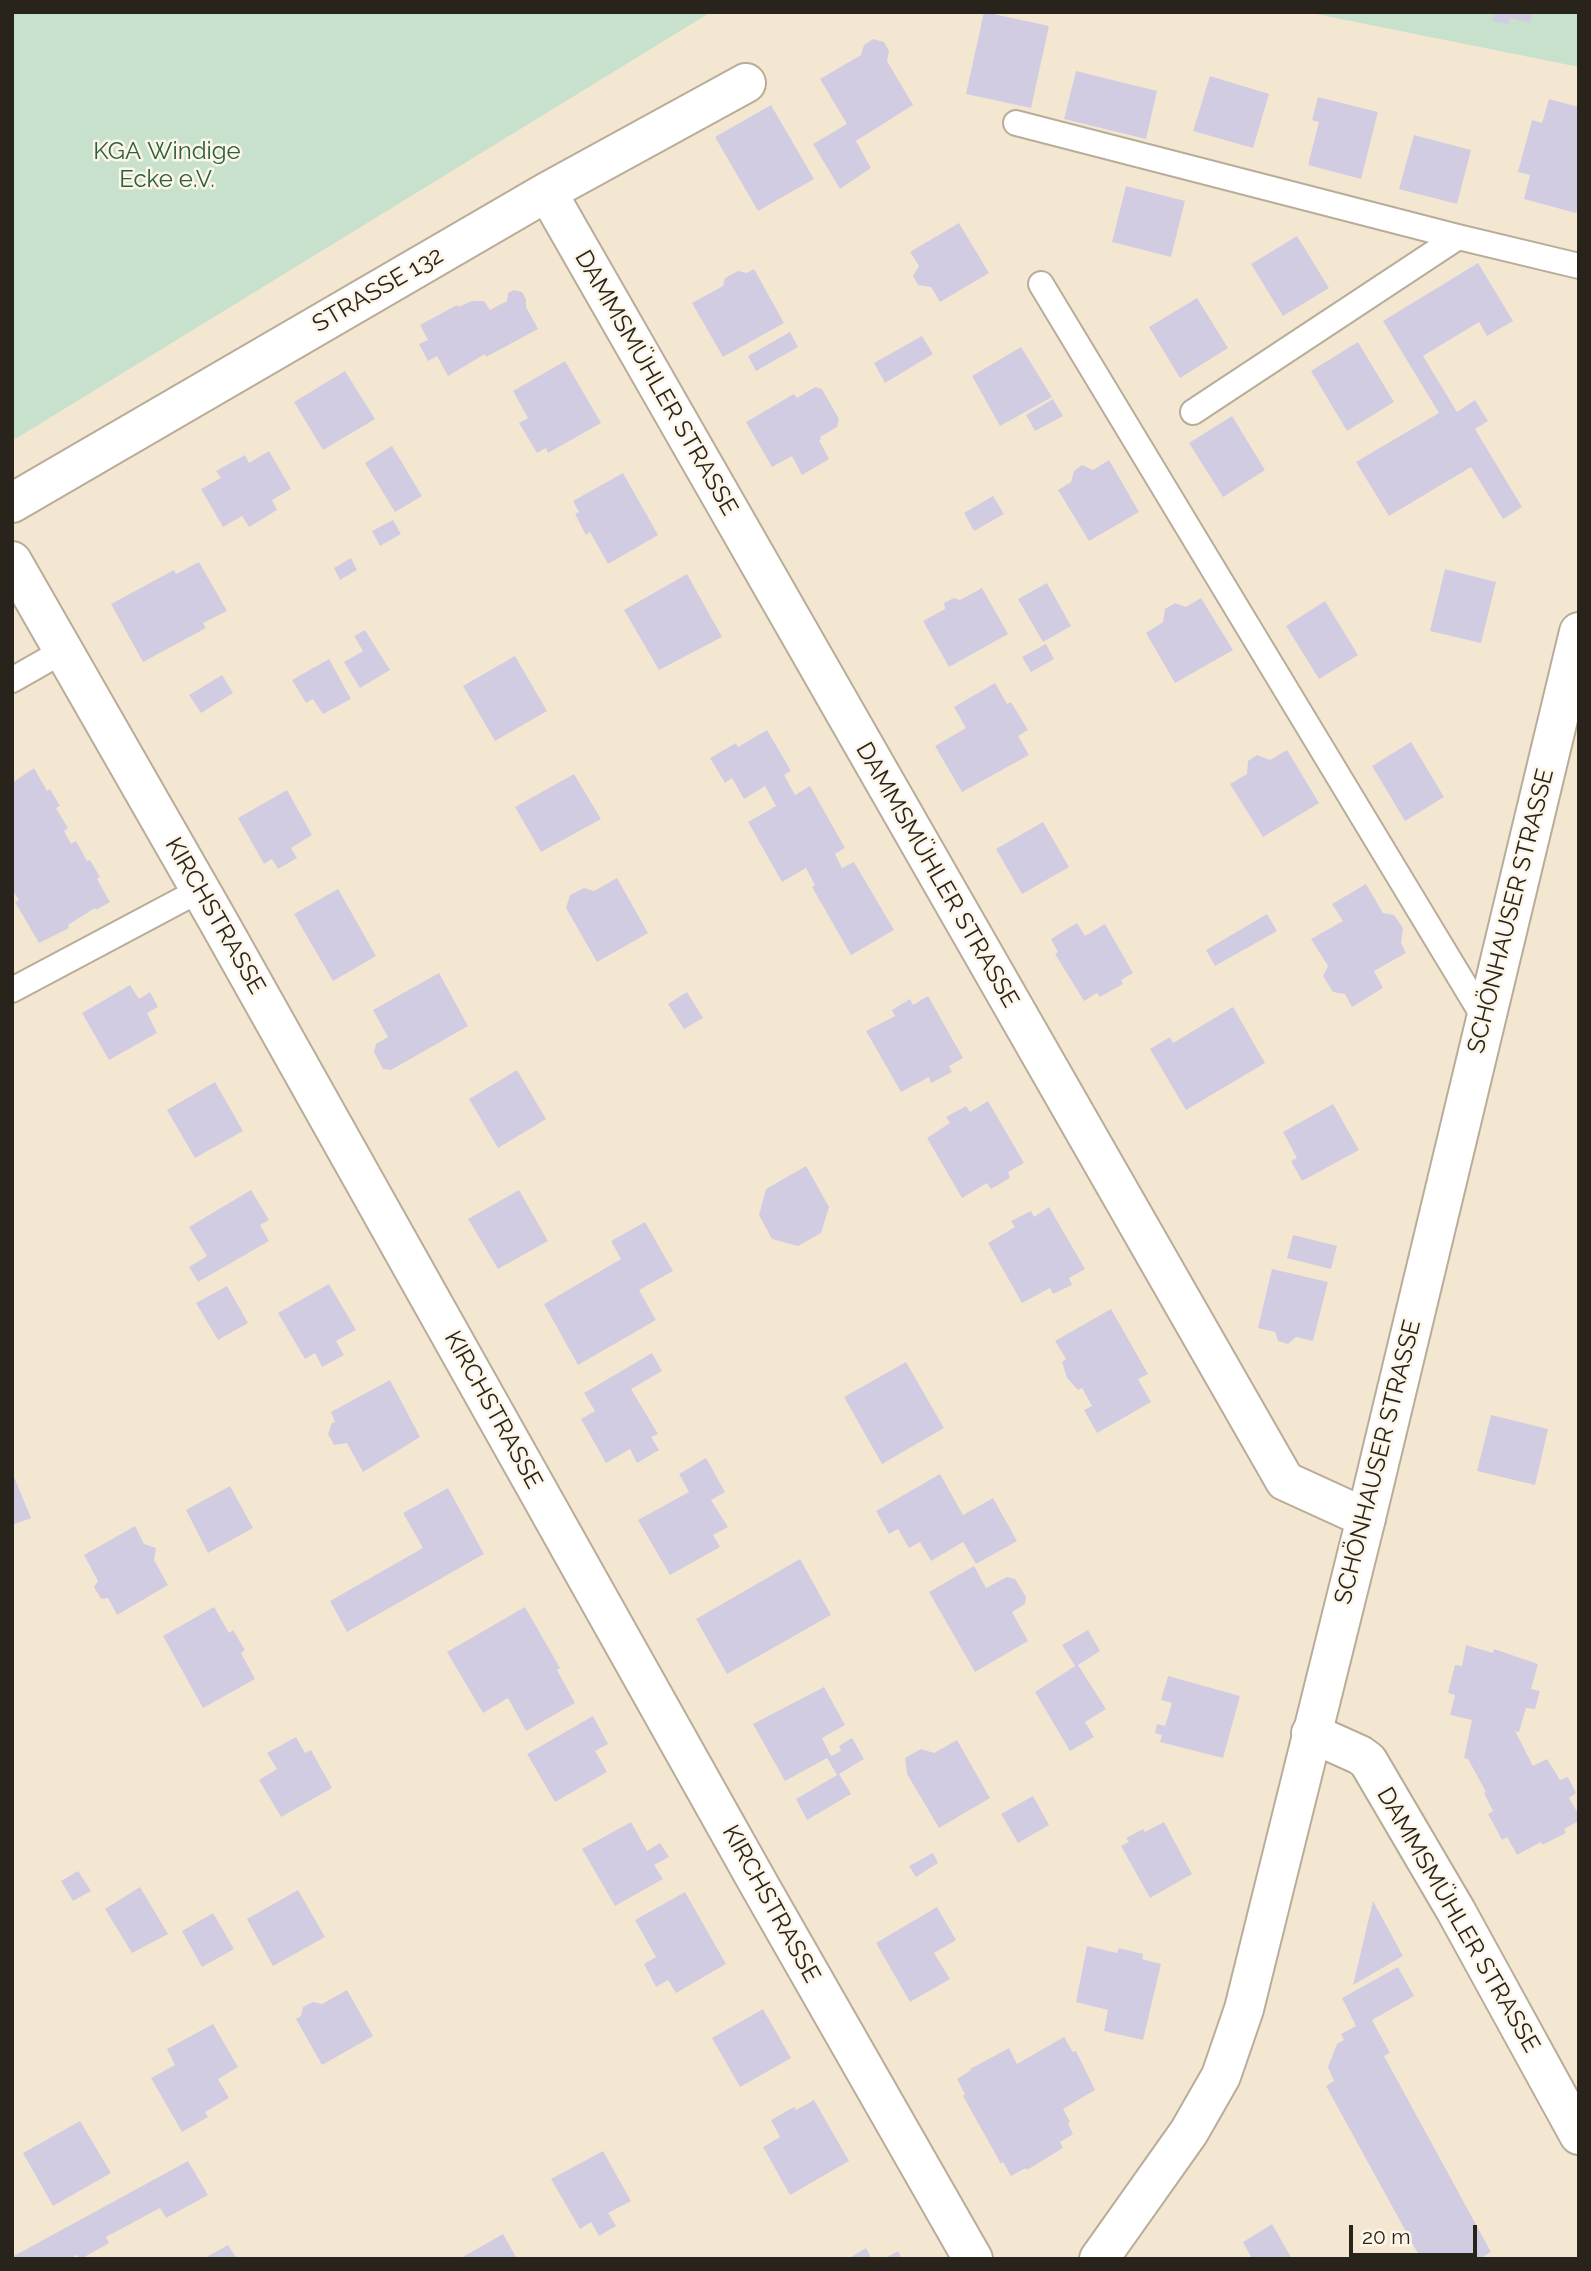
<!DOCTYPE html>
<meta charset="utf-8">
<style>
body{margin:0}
#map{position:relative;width:1591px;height:2271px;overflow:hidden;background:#f4e7d1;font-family:Raleway,sans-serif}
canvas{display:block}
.frame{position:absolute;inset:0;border:14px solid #28241b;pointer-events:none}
.scale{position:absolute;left:1349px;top:2225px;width:128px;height:32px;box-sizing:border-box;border:4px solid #28241b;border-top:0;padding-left:9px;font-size:21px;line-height:24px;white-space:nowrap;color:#28241b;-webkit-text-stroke:5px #fdf5e8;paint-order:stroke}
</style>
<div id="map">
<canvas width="1591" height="2271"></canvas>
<div class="frame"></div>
<div class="scale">20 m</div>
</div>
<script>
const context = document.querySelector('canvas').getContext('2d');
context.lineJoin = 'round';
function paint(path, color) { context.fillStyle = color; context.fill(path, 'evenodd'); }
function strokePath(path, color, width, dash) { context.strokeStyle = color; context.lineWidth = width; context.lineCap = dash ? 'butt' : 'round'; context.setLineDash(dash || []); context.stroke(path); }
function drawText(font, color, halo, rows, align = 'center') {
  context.font = font + ' Raleway,sans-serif'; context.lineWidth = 5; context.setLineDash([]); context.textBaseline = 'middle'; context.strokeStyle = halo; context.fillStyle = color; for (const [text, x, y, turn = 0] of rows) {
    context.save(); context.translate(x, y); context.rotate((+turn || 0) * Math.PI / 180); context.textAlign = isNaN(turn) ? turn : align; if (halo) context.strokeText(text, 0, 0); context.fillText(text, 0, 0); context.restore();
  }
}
paint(new Path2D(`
 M12,12h699l-699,429z
 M1306,12h273v55z`), '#c8e1cd');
paint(new Path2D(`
 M984,12l65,14 -18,82 -65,-14z
 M1485,12h47l-2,11 -20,-5 -1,6 -17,-3 3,-6z
 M873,39l11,3 5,9 -2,10 26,44 -57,36 15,27 -31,21 -27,-45 34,-20 -27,-45 41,-24 3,-10z
 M1076,71l81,20 -11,48 -82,-20z
 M1210,76l59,18 -16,54 -60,-17z
 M1318,97l60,15 -17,67 -53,-14 11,-43 -7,-2z
 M1549,99l30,8v94l-3,12 -52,-14 6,-24 -12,-3 14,-52 10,3z
 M771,105l43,74 -56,32 -43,-74z
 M1414,135l57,15 -14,54 -58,-15z
 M1126,186l59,15 -14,56 -59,-15z
 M959,223l30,50 -49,29 -9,-15 -13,-2 -5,-9 6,-10 -9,-14z
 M1297,236l32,52 -46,28 -32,-52z
 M1478,263l35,58 -26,15 -8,-14 -56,34 34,56 18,-12 13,21 -13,8 47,78 -19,12 -32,-52 -82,49 -33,-54 83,-49 -56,-92z
 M754,269l30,54 -61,34 -31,-54 31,-17 2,-8 13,-7 9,2z
 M514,290l8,2 4,7v8l12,22 -52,28 -1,-3 -37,22 -11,-20 -9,5 -9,-17 9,-4 -8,-15 37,-20 1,2 14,-6h12l6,9 17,-9 1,-8z
 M1197,298l31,50 -48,30 -31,-51z
 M790,332l8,15 -42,24 -8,-15z
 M922,336l11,18 -48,29 -11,-20z
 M1358,342l36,60 -47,29 -36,-60z
 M1021,347l31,50 -52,29 -28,-50z
 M565,361l36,62 -53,30 -2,-5 -9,5 -18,-30 9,-5 -15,-27z
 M345,371l30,48 -52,31 -29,-48z
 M815,387l7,2 17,30 -2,8 -17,10 1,3h-2l10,19 -27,16 -10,-19 -20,11 -26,-45 48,-28 3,4z
 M1053,399l10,17 -28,15 -9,-16z
 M1232,416l33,54 -42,27 -34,-54z
 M392,446l30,50 -27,16 -30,-49z
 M269,451l22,38 -19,11 5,10 -28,17 -7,-11 -19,11 -22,-38 20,-11 -5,-7 29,-16 4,8z
 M1109,460l30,52 -50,29 -31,-51 13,-8 3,-11 8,-6 11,5z
 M623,473l35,62 -50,29 -18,-32 -4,3 -11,-21 4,-2 -6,-11z
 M993,496l11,18 -30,17 -10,-18z
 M393,520l8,14 -21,12 -8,-15z
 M351,558l6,12 -17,10 -6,-12z
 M199,562l28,49 -24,12 3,5 -63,34 -32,-58 63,-34 2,4z
 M1445,569l51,13 -15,61 -51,-12z
 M687,574l35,63 -63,33 -35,-60z
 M1047,583l24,43 -28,16 -25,-43z
 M982,588l26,46 -59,33 -26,-46 22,-12 -1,-6 10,-5 6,2z
 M1201,598l32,52 -58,33 -29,-50 17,-11 2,-13 10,-6 11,4z
 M1325,601l33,54 -39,24 -33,-53z
 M365,630l25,40 -30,18 -16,-26 19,-11 -9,-15z
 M1046,644l8,15 -23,13 -9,-15z
 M515,656l32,55 -52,30 -32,-55z
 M329,659l22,40 -28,15 -10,-15 -7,4 -14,-23z
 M222,675l11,18 -32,20 -12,-18z
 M995,683l12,21 4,-2 17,28 -10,6 11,19 -67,37 -27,-46 31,-18 -12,-21z
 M767,730l24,41 -7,4 11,20 15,-9 35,62 -10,6 7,14 12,-6 40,68 -43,25 -39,-68 3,-2 -9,-17 -24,14 -34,-60 28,-16 -11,-20 -21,13 -12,-21 -7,5 -15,-25 26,-15 2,4z
 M1411,742l33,55 -39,24 -33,-55z
 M1287,750l32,53 -56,34 -33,-53 17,-10 1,-13 9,-6 13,5z
 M34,768l13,23 3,-2 10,17 -4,2 12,20 -4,3 7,13 5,-3 11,20 3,-1 10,17 -3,2 13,23 -14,8 -1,-2 -27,17 1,3 -30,15 -24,-41 4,-2 -7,-10v-107z
 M574,774l27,45 -60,33 -26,-45z
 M287,790l25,45 -21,13 6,10 -19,11 -6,-10 -8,5 -26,-46z
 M1043,822l26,45 -47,27 -26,-45z
 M617,878l31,55 -51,29 -31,-54 4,-13 14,-7 10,3z
 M1366,884l17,29 11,2 9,13 -2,15 5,10 -32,18 9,17 -31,19 -7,-13 -12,-2 -10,-16 5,-10 -17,-27 32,-18 -11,-17z
 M338,889l38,67 -43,25 -39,-67z
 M1267,914l10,17 -62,35 -9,-16z
 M1077,923l8,13 20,-12 28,49 -12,7 2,4 -23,13 -3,-4 -13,8 -29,-47 3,-2 -7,-13z
 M439,973l29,53 -77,44 -8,-1 -9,-17 2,-8 12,-7 -15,-27z
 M130,985l9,14 11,-7 8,15 -11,6 10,20 -48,27 -27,-47z
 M687,992l16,26 -19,11 -16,-25z
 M928,996l35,62 -14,8 3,6 -21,11 -2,-6 -28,15 -35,-61 29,-15 -3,-6 18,-11 3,6z
 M1233,1007l32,56 -79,47 -36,-61 20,-12 3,6z
 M517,1070l29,49 -48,29 -29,-49z
 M215,1082l28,49 -48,27 -28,-48z
 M988,1101l36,62 -16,9 2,6 -19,11 -4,-6 -25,15 -35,-60 23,-15 -4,-6 20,-11 4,6z
 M1333,1104l26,46 -57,31 -11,-20 6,-3 -14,-26z
 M806,1166l23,41 -8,26 -23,13 -26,-7 -13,-24 7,-26z
 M251,1190l18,30 -9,5 9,16 -71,41 -9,-15 18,-11 -18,-29z
 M519,1190l29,51 -50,28 -30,-50z
 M1049,1207l36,62 -16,9 3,7 -19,9 -3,-6 -28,15 -34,-60 27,-16 -4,-6 20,-10 3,6z
 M645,1222l28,49 -34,19 17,30 -78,45 -34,-61 77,-45 -10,-18z
 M1293,1235l44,11 -6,23 -44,-11z
 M1272,1269l56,13 -15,59 -17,-4 -8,7 -10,-3 -3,-9 -17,-4z
 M329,1284l27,46 -20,11 8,14 -22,12 -7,-14 -10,6 -27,-46z
 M227,1286l21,37 -30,17 -22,-37z
 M1111,1309l37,65 -10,5 13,23 -54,31 -13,-23 8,-4 -10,-18 -4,2 -11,-12 -5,-16 4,-3 -11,-18z
 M652,1353l10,18 -31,18 27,45 -7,3 8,13 -22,13 -7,-14 -24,14 -25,-44 14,-8 -11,-18z
 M906,1362l38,66 -62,36 -38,-67z
 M390,1380l30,57 -57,35 -16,-29 -13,2 -6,-11 4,-11 3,-1 -4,-10z
 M1491,1415l57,14 -13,56 -58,-14z
 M706,1458l19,34 -14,8 17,27 -15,8 7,12 -50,28 -32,-55 51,-28 -10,-18z
 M12,1472l19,46 -19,7z
 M940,1474l23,41 30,-17 24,43 -41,23 -13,-22 -32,19 -11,-19 -11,6 -11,-19 -9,5 -13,-23z
 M230,1486l23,42 -45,25 -22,-43z
 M448,1488l36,66 -137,78 -17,-31 93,-53 -20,-35z
 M135,1526l9,18 12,4 -2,12 14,25 -51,30 -9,-17 -7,1 -7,-12 4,-6 -14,-26z
 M800,1559l31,56 -104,59 -31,-55z
 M974,1566l12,22 21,-11 8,2 11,18 -1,7 -13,8 16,29 -53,31 -46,-80z
 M214,1607l15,26 4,-3 12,20 -4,3 14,26 -52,29 -40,-72z
 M525,1607l35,61 -3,2 18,33 -49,28 -18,-33 -25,15 -36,-61z
 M1088,1630l12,21 -22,14 28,44 -21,13 9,15 -24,14 -35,-59 40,-26 -13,-21z
 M1466,1645l27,8 1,-4 44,15 -7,25 9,2 -5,18 -9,-1 -7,24 -4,-1 18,35 14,-7 13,21 8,-3 8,16 -7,5 10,17v6l-15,8 2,4 -24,12 -1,-3 -24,13 -10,-18 -5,3 -14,-26 5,-3 -9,-18 2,-1 -18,-33 -4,-1 8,-38 -22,-5 5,-20 -7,-2 7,-28 7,1z
 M1168,1676l72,20 -17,62 -63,-16 2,-7 -7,-2 2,-9 8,2 7,-23 -11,-3z
 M824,1687l21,38 -23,13 9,18 10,-5 -2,-5 13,-8 12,21 -25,15 12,20 -44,26 -11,-21 41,-24 -10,-17 -42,23 -32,-57z
 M593,1716l15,28 -13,7 12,21 -52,30 -28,-48z
 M296,1737l9,16 6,-3 21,38 -51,29 -22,-37 18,-11 -10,-16z
 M957,1740l33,58 -51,30 -32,-54 -2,-16 16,-9 13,4z
 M1033,1796l16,29 -31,18 -17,-29z
 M631,1822l16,29 13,-8 9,14 -15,8 9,14 -48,27 -33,-57z
 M1164,1822l28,52 -42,24 -29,-52 8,-4 -3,-4 17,-9 2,3z
 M933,1853l5,10 -22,14 -7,-11z
 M78,1871l13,20 -18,10 -12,-20z
 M140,1887l28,47 -36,19 -27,-44z
 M298,1890l27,47 -52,29 -26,-47z
 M685,1892l41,72 -50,29 -8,-13 -12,7 -12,-23 12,-7 -21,-37z
 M1373,1901l30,55 -50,29z
 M937,1907l19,33 -22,13 16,26 -40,23 -34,-59z
 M213,1913l21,36 -32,18 -20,-36z
 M1087,1946l30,7 2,-5 24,6 -1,5 19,5 -18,76 -39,-9 4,-21 -32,-8z
 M1398,1967l16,29 -42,24 18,33 -6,3 107,196 -12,7h-58l-95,-173 8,-5 -6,-14 9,-23 7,-4 -3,-6 15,-8 -14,-28z
 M347,1990l26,46 -51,29 -26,-46 5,-3 2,-9 10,-5 9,2z
 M763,2009l28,49 -51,29 -28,-49z
 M213,2024l25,43 -20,12 11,19 -24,14 3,5 -26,15 -31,-54 24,-13 -8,-16z
 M1064,2037l9,15 3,-1 19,39 -32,19 7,13 -2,1 5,11 -13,8 3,6 -36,22 -1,-2 -15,8 -8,-14 -2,2 -38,-68 2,-2 -8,-15 14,-9 -1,-1 39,-21 8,16z
 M814,2100l35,61 -59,34 -27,-48 17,-10 -9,-17 23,-13 2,3z
 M80,2121l31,52 -58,33 -30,-53z
 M603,2151l28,50 -23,12 8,13 -17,10 -8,-14 -11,7 -29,-50z
 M188,2161l20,34 -42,23 -6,-10 -54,29 3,6 -28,16 -5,-4 -6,4h-58v-2z
 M1272,2224l20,35h-40l-9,-17z
 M503,2234l14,25h-58z
 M228,2245l9,14h-34z
 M866,2248l6,11h-24z
 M898,2251l4,8h-19z`), '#d2cce3');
const service = new Path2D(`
 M1016,123l442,114 121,29
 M1041,284l444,735
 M1193,412l265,-175
 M12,680l51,-29
 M12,990l188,-100`);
const minor = new Path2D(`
 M547,192l738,1289 81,37
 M12,503l535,-311 199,-109
 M12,561l205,358 544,969 212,371
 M1311,1733l49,22 8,6 88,150 123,224`);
const tertiary = new Path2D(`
 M1099,2259l90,-127 32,-56 23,-67 122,-491 213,-886`);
strokePath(service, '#b9ac98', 28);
strokePath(minor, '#b9ac98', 42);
strokePath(tertiary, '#b9ac98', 42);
strokePath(service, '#fff', 24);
strokePath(minor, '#fff', 38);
strokePath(tertiary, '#fff', 38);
drawText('24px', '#27623a', '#fdf5e8', [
 ["KGA Windige",167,152],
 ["Ecke e.V.",167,180]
]);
drawText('24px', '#28241b', '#fdf5e8', [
 ["STRASSE 132",378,290,-30],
 ["DAMMSMÜHLER STRASSE",656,383,60],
 ["DAMMSMÜHLER STRASSE",937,875,60],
 ["SCHÖNHAUSER STRASSE",1511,911,-76],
 ["KIRCHSTRASSE",215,916,60],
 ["KIRCHSTRASSE",493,1410,61],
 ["SCHÖNHAUSER STRASSE",1378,1462,-76],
 ["KIRCHSTRASSE",771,1904,61],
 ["DAMMSMÜHLER STRASSE",1458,1920,60]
]);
</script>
